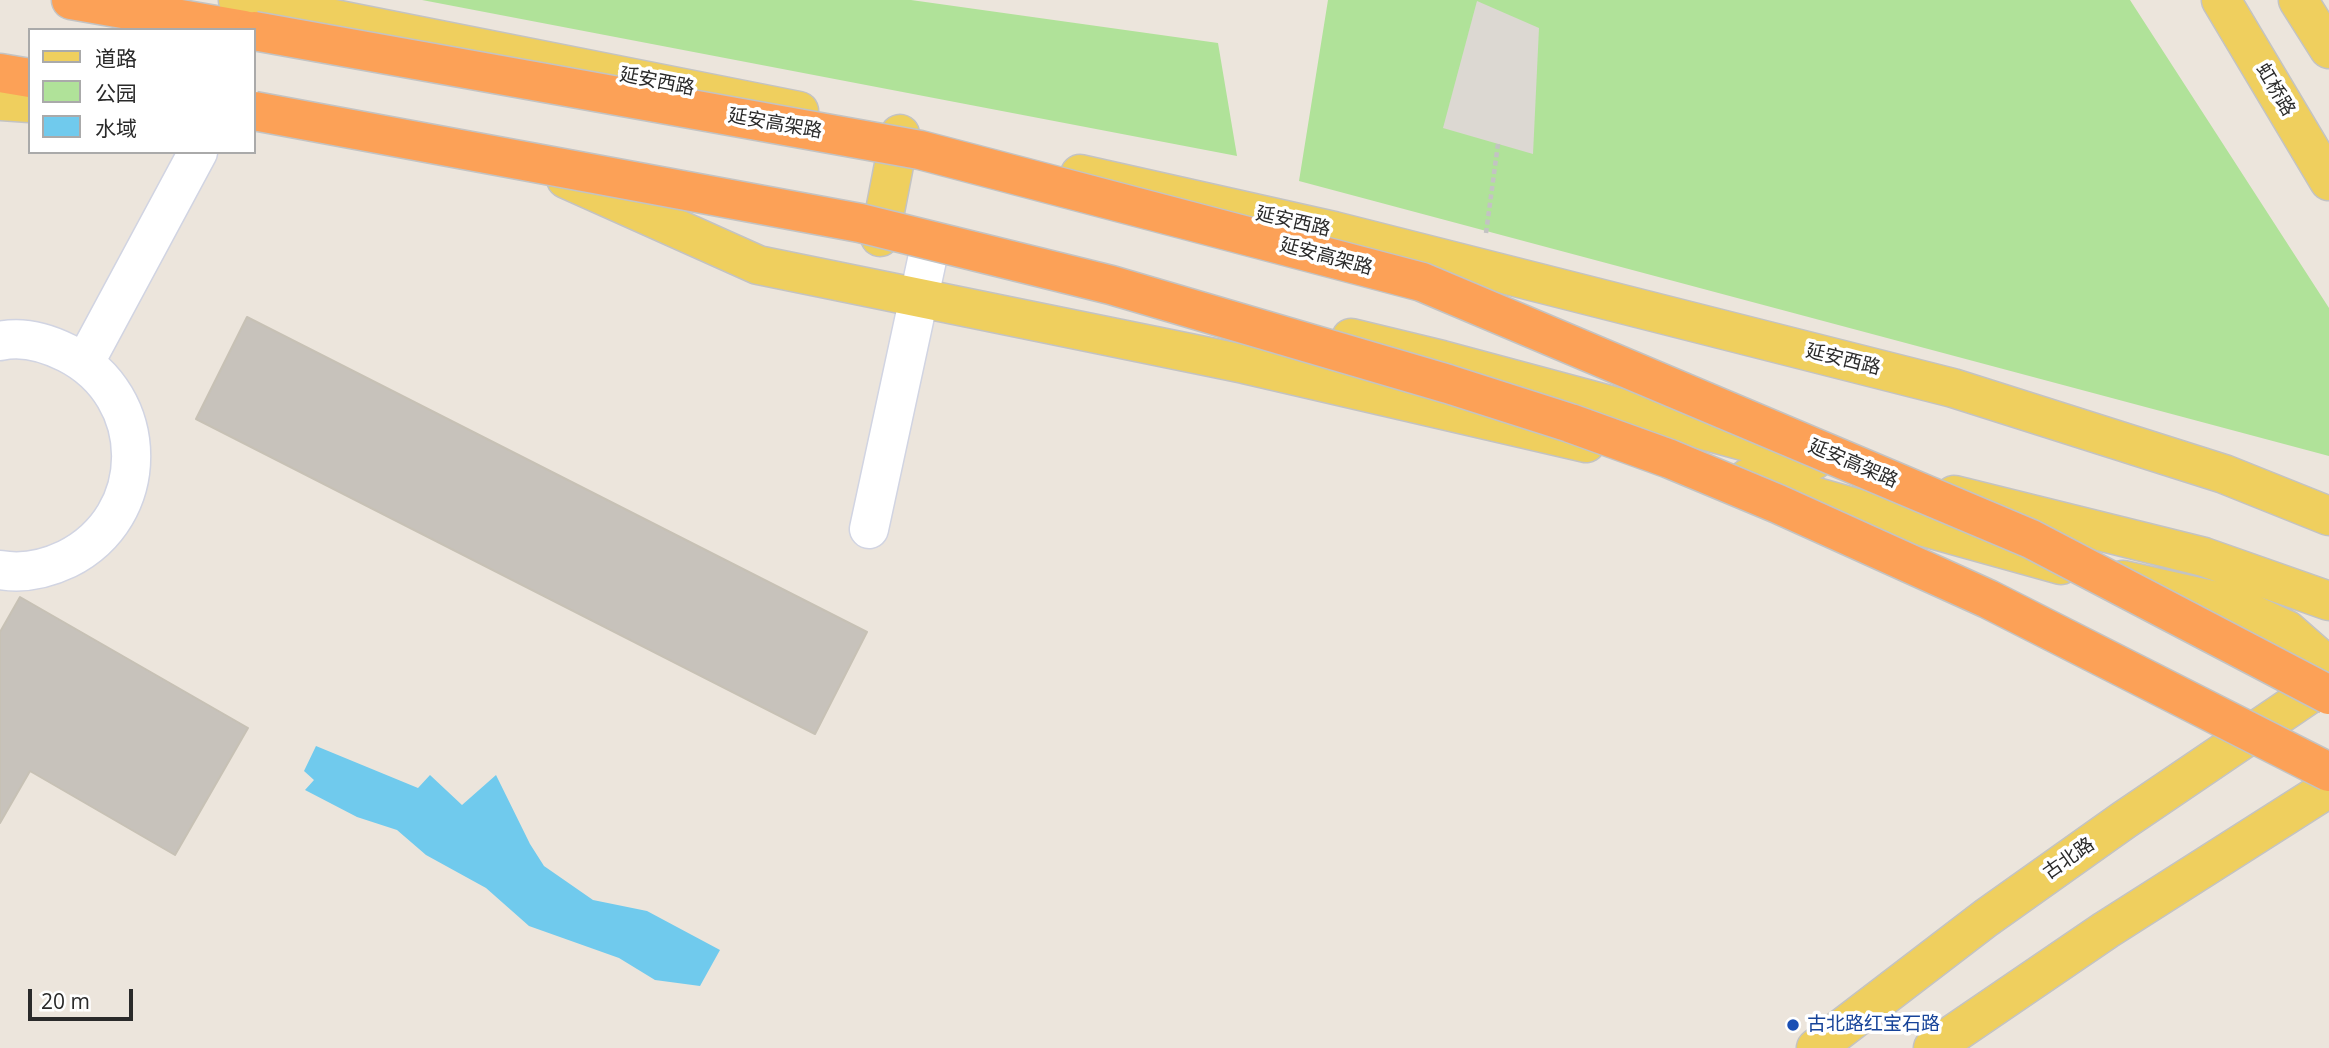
<!DOCTYPE html>
<meta charset="utf-8">
<style>
body{margin:0}
#map{position:relative;width:2329px;height:1048px;overflow:hidden;background:#ece5dc;font-family:"Open Sans","Noto Sans SC",sans-serif}
canvas{display:block}
.legend{position:absolute;left:28px;top:28px;width:228px;height:126px;box-sizing:border-box;background:#fff;border:2px solid #aaa;margin:0;padding:9px 12px;list-style:none;font-size:21px;color:#2a2a2a}
.legend li{display:flex;align-items:center;gap:14px;height:35px}
.legend b{width:35px;border:2px solid #aaa}
.scale{position:absolute;left:28px;top:989px;width:105px;height:32px;box-sizing:border-box;border:4px solid #2a2a2a;border-top:0;padding-left:9px;font-size:21px;line-height:24px;white-space:nowrap;color:#2a2a2a;-webkit-text-stroke:5px #fff;paint-order:stroke}
</style>
<div id="map">
<canvas width="2329" height="1048"></canvas>
<ul class="legend">
<li><b style="height:9px;background:#efcf5e"></b>道路</li>
<li><b style="height:19px;background:#b0e299"></b>公园</li>
<li><b style="height:19px;background:#70caed"></b>水域</li>
</ul>
<div class="scale">20 m</div>
</div>
<script>
const context = document.querySelector('canvas').getContext('2d');
context.lineJoin = 'round';
function paint(path, color) { context.fillStyle = color; context.fill(path, 'evenodd'); }
function strokePath(path, color, width, dash) { context.strokeStyle = color; context.lineWidth = width; context.lineCap = dash ? 'butt' : 'round'; context.setLineDash(dash || []); context.stroke(path); }
function drawText(font, color, halo, rows, align = 'center') {
  context.font = font + ' "Open Sans","Noto Sans SC",sans-serif'; context.lineWidth = 7; context.setLineDash([]); context.textBaseline = 'middle'; context.strokeStyle = halo; context.fillStyle = color; for (const [text, x, y, turn = 0] of rows) {
    context.save(); context.translate(x, y); context.rotate((+turn || 0) * Math.PI / 180); context.textAlign = isNaN(turn) ? turn : align; if (halo) context.strokeText(text, 0, 0); context.fillText(text, 0, 0); context.restore();
  }
}
paint(new Path2D(`
 M422,0h489l307,43 19,113z
 M1328,0h802l199,308v148l-1030,-275z`), '#b0e299');
paint(new Path2D(`
 M1477,1l62,27 -6,126 -90,-26z`), '#dcd8d2');
paint(new Path2D(`
 M316,746l102,42 12,-13 32,30 34,-30 34,69 14,22 49,34 54,11 73,39 -20,36 -45,-6 -36,-22 -90,-32 -43,-38 -60,-33 -29,-25 -40,-13 -52,-27 9,-10 -10,-9z`), '#70caed');
const building = new Path2D(`
 M247,317l620,315 -52,102 -619,-315z
 M20,597l228,131 -73,127 -145,-84 -30,52v-191z`);
paint(building, '#c7c2bb');
strokePath(building, '#c7c1b5', 2);
const minor = new Path2D(`
 M0,341c22,-5 47,2 67,12 85,43 86,163 0,206 -21,10 -44,15 -67,11
 M85,362l113,-210
 M869,529l61,-283`);
const major = new Path2D(`
 M238,0l561,111
 M2221,0l108,181
 M2298,0l31,49
 M0,101l30,2
 M1080,174l254,57 619,157 271,86 105,42
 M566,179l192,86 486,99 342,79
 M880,237l20,-103
 M1351,338l91,22 372,100
 M1748,478l313,87
 M1954,495l250,62 125,44
 M2123,580l107,24 57,26 31,27 8,25
 M1816,1048l170,-130 138,-98 205,-139
 M1933,1048l173,-118 223,-142`);
const highway = new Path2D(`
 M71,0l173,30
 M0,73l30,5`);
strokePath(minor, '#d1d4e2', 41);
strokePath(major, '#c3c3c3', 41);
strokePath(highway, '#c3c3c3', 41);
strokePath(new Path2D(`
 M1486,233l12,-89`), '#c3c3c3', 4.5, [5, 3.5]);
strokePath(minor, '#fff', 38);
strokePath(major, '#efcf5e', 38);
strokePath(highway, '#fca157', 38);
const highwayBridge = new Path2D(`
 M254,31l666,119 502,132 609,257 298,156
 M254,111l606,112 251,62 337,99 122,39 100,36 108,45 210,95 341,173`);
strokePath(highwayBridge, '#c3c3c3', 41, []);
strokePath(highwayBridge, '#fca157', 38);
for (const [x, y, r, color] of [
 [1793,1025,7,"#1a4fb4"]
]) { const dot = new Path2D(); dot.arc(x, y, r, 0, 2 * Math.PI); context.fillStyle = color; context.fill(dot); strokePath(dot, '#fff', 2.5); }
drawText('19px', '#2a2a2a', '#fff', [
 ["延安西路",657,82,11],
 ["虹桥路",2275,90,59],
 ["延安高架路",775,124,10],
 ["延安西路",1293,222,13],
 ["延安高架路",1326,257,15],
 ["延安西路",1843,360,14],
 ["延安高架路",1853,464,23],
 ["古北路",2069,859,-35]
]);
drawText('19px', '#164399', '#fff', [
 ["古北路红宝石路",1807,1025]
], 'left');
</script>
